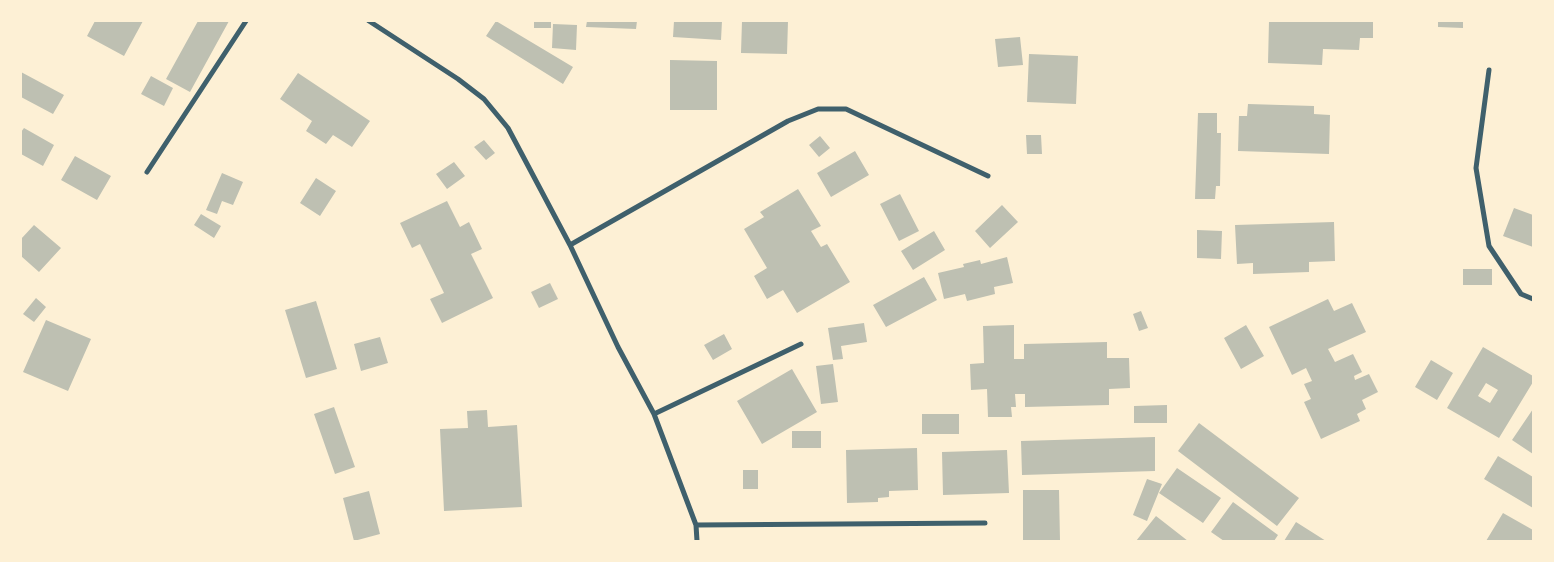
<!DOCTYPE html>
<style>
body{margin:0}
#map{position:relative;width:1554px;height:562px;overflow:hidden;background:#fdf0d5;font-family:Karla,sans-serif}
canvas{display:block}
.frame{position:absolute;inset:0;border:22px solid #fdf0d5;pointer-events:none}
</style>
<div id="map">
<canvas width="1554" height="562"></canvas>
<div class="frame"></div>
</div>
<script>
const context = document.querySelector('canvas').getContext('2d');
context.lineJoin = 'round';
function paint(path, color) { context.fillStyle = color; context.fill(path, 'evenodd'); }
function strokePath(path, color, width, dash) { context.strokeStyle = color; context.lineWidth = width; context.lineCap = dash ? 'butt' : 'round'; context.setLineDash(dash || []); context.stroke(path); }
paint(new Path2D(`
 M95,21h48l-19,35 -37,-20z
 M198,21h31l-39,71 -24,-13z
 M496,21l77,46 -10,17 -77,-48z
 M534,21h17v7h-17z
 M587,21h50l-1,8 -50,-2z
 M674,21h48l-1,19 -48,-3z
 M742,21h46l-1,33 -46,-1z
 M1269,21h104v17h-13l-1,12 -36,-1 -1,16 -54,-2z
 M1438,21h25v7l-25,-1z
 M553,24l24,1 -1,25 -24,-2z
 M1020,37l3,28 -25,2 -3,-28z
 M1029,54l49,2 -2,48 -49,-2z
 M670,60l47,1v49h-47z
 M21,72l43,23 -11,19 -32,-17z
 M298,73l72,48 -18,26 -19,-12 -7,9 -20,-13 6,-10 -32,-22z
 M151,76l22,12 -9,18 -23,-12z
 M1248,104l66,2v8l16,1 -1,39 -91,-3 1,-35h8z
 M1198,113h19v20h4l-1,53h-4l-1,13h-20z
 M24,128l30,17 -11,21 -22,-12v-22z
 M1026,135h15l1,19h-15z
 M820,136l10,12 -11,9 -10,-12z
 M484,140l11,13 -9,7 -12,-13z
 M855,151l14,24 -38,22 -14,-24z
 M75,156l36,20 -14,24 -36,-20z
 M454,162l11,14 -18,13 -11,-15z
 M222,173l21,9 -10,23 -11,-4 -5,13 -11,-4z
 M316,178l20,13 -16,25 -20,-13z
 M798,189l23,37 -10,5 10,16 6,-3 23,38 -53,31 -14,-23 -16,9 -13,-23 13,-8 -23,-39 20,-12 -4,-5z
 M900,194l19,37 -20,10 -19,-37z
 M447,201l13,26 9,-5 13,27 -11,5 22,44 -51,25 -12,-24 14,-6 -24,-49 -8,4 -12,-25z
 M1002,205l16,17 -28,26 -15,-17z
 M1514,208l19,7v32l-30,-11z
 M201,214l20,12 -7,12 -20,-13z
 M1334,222l1,39 -26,1v10l-56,2v-11l-16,1 -2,-39z
 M34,225l27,23 -22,24 -18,-16v-17z
 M1197,230l25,1 -1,28 -24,-1z
 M934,231l11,19 -32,20 -12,-19z
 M1007,257l6,26 -19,4 1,7 -28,7 -2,-7 -21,5 -6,-26 26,-6 -1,-3 17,-4 1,4z
 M1463,269h29v16h-29z
 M924,277l13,23 -51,27 -13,-22z
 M550,283l8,16 -19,9 -8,-16z
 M36,298l10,9 -12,15 -11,-8z
 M1328,299l6,12 18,-8 14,29 -38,17 7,13 18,-8 9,18 -8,4 1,4 14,-6 9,18 -16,8 4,9 -9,5 3,7 -39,18 -17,-37 7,-3 -7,-15 8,-3 -6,-13 -14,7 -23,-48z
 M316,301l21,68 -31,9 -21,-68z
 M1141,311l7,17 -9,3 -6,-17z
 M46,320l45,19 -23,52 -45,-19z
 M864,323l3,19 -26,4 2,13 -10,1 -5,-32z
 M1014,325v34h10v-15l83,-2v16h22l1,30 -21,1v16l-84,2v-13h-10l1,13h-5l1,10h-24l-1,-28 -16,1 -1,-26 14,-1 -1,-37z
 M1246,325l18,31 -23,13 -17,-31z
 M724,334l8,15 -19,11 -9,-15z
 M380,337l8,26 -27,8 -7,-27z
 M1483,347l50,29v6l-34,56 -52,-30zM1486,383l12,7 -8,13 -12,-7z
 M1431,360l22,13 -16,27 -22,-13z
 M833,364l5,38 -17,2 -5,-38z
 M792,369l25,43 -55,32 -25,-43z
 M1167,405v18h-33v-17z
 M334,407l21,60 -20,7 -21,-60z
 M1533,409v45l-21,-14z
 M487,410l1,17 29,-2 5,82 -78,4 -4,-82 28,-1 -1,-17z
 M922,414h37v20h-37z
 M1199,423l100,75 -22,28 -99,-75z
 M792,431h29v17h-29z
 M1155,437v34l-133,4 -1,-34z
 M917,448l1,42 -29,1v6l-11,1v4l-31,1 -1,-53z
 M1007,450l2,43 -66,2 -1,-43z
 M1498,456l35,21v31l-49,-29z
 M1177,468l44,30 -18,25 -44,-30z
 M743,470h15v19h-15z
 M1147,479l15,5 -15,37 -14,-6z
 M1023,490h36l1,51h-37z
 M369,491l11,43 -26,7 -11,-43z
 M1233,502l45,33 -4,6h-50l-13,-9z
 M1503,513l30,17v11h-47z
 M1156,516l32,25h-52z
 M1296,522l30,19h-42z`), '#bec0b2');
strokePath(new Path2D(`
 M369,21l89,58 26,20 24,29 62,117 48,102 36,67 42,111 1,16
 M1489,70l-13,98 13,78 32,48 12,5
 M147,172l99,-151
 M570,245l218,-124 30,-12h28l142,67
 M654,414l147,-70
 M696,525l289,-2`), '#3f606c', 5);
</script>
